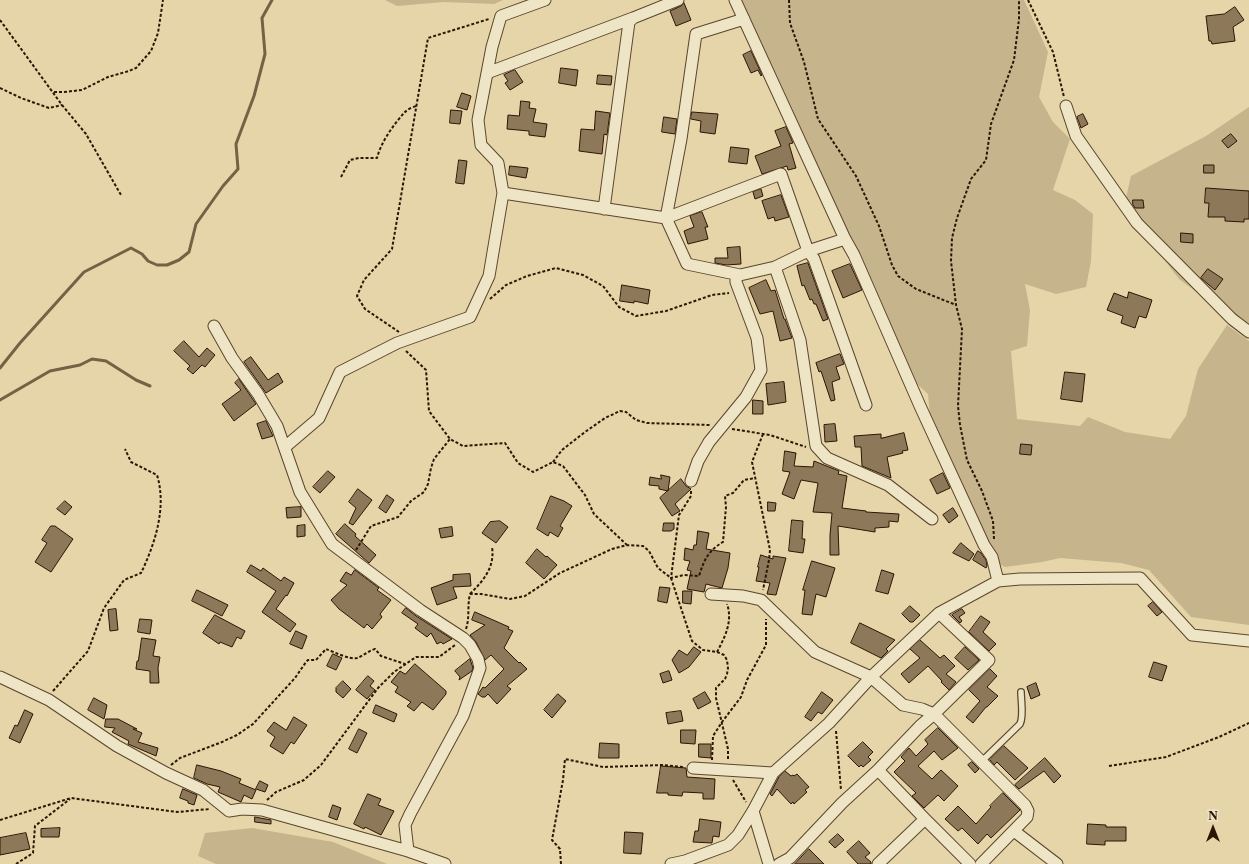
<!DOCTYPE html>
<style>
body{margin:0}
#map{position:relative;width:1249px;height:864px;overflow:hidden;background:#e5d5a8;font-family:"Libre Caslon Text",serif}
canvas{display:block}
.north{position:absolute;left:1193px;top:808px;width:40px;height:40px;-webkit-text-stroke:3px #eee4c6;paint-order:stroke;rotate:0deg;font-size:11px;font-weight:700;line-height:16px;text-align:center;color:#2d1504}
.north::after{content:'';display:block;margin:auto;width:14px;height:18px;background:#2d1504;clip-path:polygon(50% 0,100% 100%,50% 72%,0 100%)}
</style>
<div id="map">
<canvas width="1249" height="864"></canvas>
<div class="north">N</div>
</div>
<script>
const context = document.querySelector('canvas').getContext('2d');
context.lineJoin = 'round';
function paint(path, color) { context.fillStyle = color; context.fill(path, 'evenodd'); }
function strokePath(path, color, width, dash) { context.strokeStyle = color; context.lineWidth = width; context.lineCap = dash ? 'butt' : 'round'; context.setLineDash(dash || []); context.stroke(path); }
paint(new Path2D(`
 M385,0h118l-9,4 -50,-2 -47,4z
 M741,0h283l24,52 -9,45 14,25 17,17 -17,51 22,10 18,14 -2,47 -5,26 -30,7 -31,-10 5,26 -3,36 -16,5 6,68 63,7 8,-9 37,15 45,7 16,-23 12,-47 29,-44 22,16v284l-58,-8 -42,-47 -28,-7 -61,-5 -18,4 -37,5 -11,-6 -64,-144 -2,-23 -11,-10 -31,-67 -106,-235z
 M1249,107v224l-70,-52 -55,-72 7,-31 75,-40z
 M252,828l81,14 54,22h-171l-18,-8 7,-23z`), '#c6b48c');
strokePath(new Path2D(`
 M0,368l20,-25 64,-71 47,-24 11,6 6,7 9,4h10l12,-5 10,-8 7,-28 27,-38 15,-17 -2,-25 18,-48 11,-42 -3,-36 10,-18
 M0,400l50,-29 30,-6 12,-6 14,2 30,19 14,6`), '#766145', 3);
const building = new Path2D(`
 M684,3l7,17 -15,6 -6,-15 11,-5z
 M1235,7l9,13 -11,7 2,14 -23,3 -1,-3h-2l-3,-25 18,-2z
 M751,51l11,24 -1,1 -3,-6 -7,3 -8,-18z
 M561,68l17,2 -2,16 -17,-3z
 M515,70l8,12 -13,8 -5,-7 3,-2 -4,-6z
 M598,75l14,1 -1,9 -14,-1z
 M462,93l9,3 -4,14 -10,-3z
 M521,101l9,1 -1,6 7,1 -3,13 14,2 -2,13 -16,-2v-4l-22,-2 1,-14 11,1z
 M451,110l11,1 -2,13 -10,-1z
 M596,111l14,2 -3,22 -3,-1 -2,20 -23,-3 2,-22 13,1z
 M692,112l26,2 -3,20 -15,-2 1,-11 -10,-2z
 M1083,114l5,10 -7,4 -4,-11z
 M664,117l13,2 -2,15 -13,-2z
 M786,127l7,16 -4,1 7,24 -8,2 -1,-4 -25,8 -7,-18 26,-10 -6,-15z
 M1231,134l6,7 -9,7 -6,-7z
 M731,147l18,2 -2,15 -18,-2z
 M459,160l8,1 -3,23 -8,-1z
 M1204,165h10v8h-10z
 M510,166l18,2 -2,10 -17,-3z
 M1206,188l43,3v28h-5v3l-19,-1v-4h-17l1,-14h-4z
 M761,189l2,7 -8,3 -2,-7z
 M781,195l8,22 -14,4 -1,-4 -6,2 -6,-18z
 M1133,200h10l1,8h-9l-2,-3z
 M702,212l6,15h-3l3,12 -20,5 -4,-13 10,-4 -4,-11z
 M1181,233l12,1v9l-12,-1z
 M740,247l1,17 -15,1 -11,-2v-5h13l-1,-10z
 M808,263l20,56 -5,2 -7,-17h-2l-2,-5 -2,1 -6,-15 -2,1 -5,-20z
 M850,264l12,26 -19,8 -11,-27z
 M1208,269l15,10 -8,11 -14,-12z
 M766,280l5,11 4,-1 9,29h1l7,19 -12,3 -7,-30 -13,3 -11,-26z
 M622,285l28,5 -2,14 -14,-3v2l-14,-2z
 M1129,292l23,8 -6,18 -7,-2 -4,12 -14,-5 2,-7 -16,-6 7,-17 13,5z
 M184,341l15,16 8,-9 8,7 -10,12 -3,-2 -9,9 -6,-5 3,-3 -16,-15z
 M840,354l4,10 -8,3 4,12 -8,3 3,18 -4,1 -10,-30 -2,1 -3,-9z
 M251,357l17,23 10,-7 5,9 -17,11 -22,-31z
 M1065,372l20,2 -3,28 -21,-3z
 M239,379l17,25 -22,17 -12,-17 19,-14 -6,-7z
 M784,382l2,20 -18,3 -2,-21z
 M753,400l10,1v13h-10z
 M266,421l7,15 -11,3 -5,-15z
 M835,424l2,17 -12,1 -1,-17z
 M904,433l4,17 -6,1 1,2 -16,4 4,21 -29,-12 -1,-19h-6l-1,-11 27,-2v4z
 M1021,444l11,1 -1,10 -11,-1z
 M785,451l11,2 -2,13 19,1 1,-6 25,10 -1,3 9,2 -5,32 24,3v1l33,2 -1,8 -9,-1v6l-14,1v4l-37,-6 1,29h-9v-20l2,-22 -19,-1 5,-29 -17,-3 -7,19 -12,-5 8,-22 -7,-1z
 M328,471l7,6 -15,16 -7,-6z
 M943,473l7,15 -13,6 -7,-14z
 M661,475l9,2 -2,14 -9,-2v-3l-10,-1 1,-8 11,2z
 M681,479l5,7 5,3 -16,15 5,7 -8,5 -12,-18z
 M358,489l14,11 -19,25 -4,-2 7,-15 -7,-6z
 M387,495l7,5 -8,13 -7,-5z
 M551,496l13,5 8,5 -12,20 3,2 -5,9 -8,-5 -2,4 -11,-7z
 M65,501l7,6 -7,8 -8,-6z
 M768,502l8,1 -1,8h-7z
 M301,507v10l-14,1 -1,-10z
 M953,508l5,8 -9,7 -6,-8z
 M792,520l11,1 -1,18h3l-2,14 -14,-2z
 M500,521l8,6 -12,16 -14,-10 8,-11z
 M664,523h10v6l-3,2h-8z
 M345,524l11,10 -1,2 21,19 -7,8 -33,-29z
 M305,525v11l-8,1v-11z
 M51,526h4l18,13 -22,33 -16,-10 12,-19 -5,-3z
 M452,527l1,9 -12,2 -2,-9z
 M698,531l11,2 -3,16 24,4 -2,15 -6,20 -16,-4 -2,8 -17,-3 4,-18 -4,-1 3,-9 -6,-1 1,-12 8,2 1,-5h2z
 M961,543l13,11 -5,7 -16,-8z
 M537,549l9,8 1,-1 10,9 -13,14 -18,-16z
 M978,551l3,2 5,7 1,6 -1,2 -13,-8z
 M761,555l12,4v-3l13,2 -10,37 -9,-1 3,-11 -14,-2 3,-14h-1z
 M812,561l23,7 -9,29 -10,-3 -4,21 -10,-1 3,-24h-2z
 M251,565l10,6 2,-3 18,13 3,-4 10,6 -7,13 -1,-1 -10,14 20,15 -6,8 -28,-20 14,-21 -29,-19z
 M355,570l24,18 -2,2 14,10 -11,14 2,3 -10,12 -5,-5 -3,4 -25,-19 -8,-9 16,-15 -7,-4 6,-9 5,3z
 M882,570l12,4 -6,20 -12,-3z
 M470,574l1,12 -18,1 4,11 -20,7 -6,-17 22,-8v-5z
 M660,587l10,1 -3,15 -9,-2z
 M197,590l31,15 -6,11 -30,-15z
 M683,591h9l-1,13 -8,-1z
 M1153,602l9,10 -5,4 -9,-10z
 M910,606l10,9 -7,7h-3l-8,-8z
 M406,608l10,8 36,23 -9,5 -2,-2 -4,2 -6,-11 -4,4 -12,-9 3,-4 -16,-11z
 M116,609l2,21 -8,1 -2,-21z
 M962,609l3,4 -6,4 3,4 -2,2 -8,-8z
 M475,612l34,15 -1,2 5,2 -9,17 15,15 1,-1 7,7 -20,17 4,3 -14,15 -9,-10 -3,3h-3l-4,-3 5,-7 2,1 19,-19 -13,-14 -6,5 -9,-18 -6,-7 15,-10 -13,-5z
 M215,615l30,16 -4,8 -4,-2 -5,10 -12,-5 -1,2 -16,-11z
 M981,616l9,6 -7,10 13,12 -7,7 -20,-19z
 M140,619l12,1 -2,14 -12,-2z
 M860,623l35,17 -9,9 2,2 -7,7 -30,-15z
 M296,631l11,5 -5,13 -12,-5z
 M142,638l14,2 -3,16 7,1 -2,11 1,15h-9v-12l-14,-2 1,-8h1z
 M920,640l20,18 4,-3 11,11 -9,8 10,8 -7,8 -8,-8 1,-1 -14,-15 -19,17 -8,-9 19,-16 -10,-9z
 M694,647l7,5 -12,15 -10,6 -7,-13 7,-10 8,5z
 M965,647l14,13 -11,10 -13,-12z
 M333,654l9,4 -6,12 -9,-4z
 M470,659l3,9 -1,3 -13,9 1,-3 -5,-6z
 M1154,662l13,4 -5,15 -13,-4z
 M415,664l31,27v3l-13,16 -11,-8 -8,9 -7,-5 4,-4 -16,-10 3,-5 -7,-5 9,-11 5,3z
 M990,669l7,7 -10,11 11,9 -11,11h-1l-13,16 -7,-6 14,-16 -11,-11z
 M669,671l3,9 -9,3 -3,-9z
 M368,676l6,5 -4,5 5,4 -8,9 -11,-9z
 M343,681l8,8 -8,9 -7,-6v-4z
 M1036,683l4,12 -9,4 -4,-12z
 M705,692l6,10 -13,7 -5,-10z
 M822,692l11,8 -11,14 -4,-2 -7,9 -6,-4z
 M558,694l8,7 -14,17 -8,-8z
 M94,698l13,7 -3,14 -16,-9z
 M376,705l21,9 -3,8 -21,-9z
 M25,710l8,4 -13,29 -11,-5 6,-13 2,1z
 M681,711l2,10 -15,3 -2,-11z
 M294,717l13,8 -13,19 -3,-2 -8,12 -13,-8 5,-9 -8,-6 7,-9 12,8z
 M106,719h12l19,10h-4l9,4 -4,9 20,6 -2,8 -28,-12 1,-3 -17,-9 3,-4 -10,-1z
 M938,728l20,20 -16,12 -8,-9 -16,15 14,13 9,-9 17,16 -14,15 -6,-6 -14,13 -12,-12 4,-3 -22,-21 11,-11 -4,-4 8,-9 7,8 12,-12 -3,-4z
 M359,729l8,4 -10,20 -8,-4z
 M681,730h15l-1,14 -14,-1z
 M863,742l10,10 -5,5 3,3 -8,7 -2,-2 -2,2 -11,-11z
 M600,743l19,1v14h-20z
 M699,744h12v14l-12,-1z
 M1004,746l24,22 -13,12 -18,-18 -3,3 -4,-5z
 M1045,758l16,18 -7,7 -10,-12 -25,18 -4,-4z
 M972,762l7,7 -4,4 -7,-8z
 M197,765l24,6 20,8 -2,4 17,7 -4,9 -8,-4 -3,7 -23,-10 2,-5 -13,-3 -13,-6z
 M661,766l25,2 1,9 28,2 -1,20h-11v-6l-20,-1 -1,4 -14,-1v-2h-11z
 M785,771l6,5 2,-1 1,1 3,-2 12,13 -4,3 2,2 -13,12 -1,-2 -2,2 -14,-15 -5,7 -2,-2 9,-17z
 M260,781l8,4 -3,7 -9,-3z
 M183,789l14,6 -3,10 -6,-2v-2l-8,-3z
 M1003,793l17,17 -29,28 -4,-4 -9,10 -16,-16 -4,3 -13,-12 13,-13 18,18 15,-17 -1,-1z
 M368,794l13,5 -3,6 16,6 -13,24 -16,-8 -1,2 -10,-5z
 M333,805l8,3 -4,12 -8,-3z
 M255,817l16,3v4l-16,-2z
 M700,819l21,3 -2,15 -6,-1 -1,7 -19,-1 2,-11h3z
 M1088,824l18,1v2h20v14h-21v4l-18,-1z
 M60,828l-1,9h-18v-8z
 M625,832l18,1 -2,21 -17,-1z
 M26,833l4,16 -30,6v-17z
 M838,834l6,6 -9,8 -6,-6z
 M859,841l11,12 -5,4 6,5v2h-13l-11,-12z
 M809,849l15,15h-29z`);
paint(building, '#8d7959');
strokePath(building, '#2d1504', 1);
const service = new Path2D(`
 M981,762l39,-38c4,-8 1,-23 1,-32`);
const minor = new Path2D(`
 M735,0l110,239 9,16 66,151 64,139 8,12 6,24
 M744,19l-48,15 -15,105 -15,79 21,46 53,11 35,-8 33,-16 37,-12
 M487,73l146,-55
 M1066,106l10,30 61,87 95,96 17,13
 M503,193l163,25 115,-44 27,77 6,8 52,146
 M604,209l25,-187 4,-4 45,-18
 M775,267l25,73 16,106 11,12 61,27 44,34
 M214,326l18,32 26,36 19,32 23,66 32,52 88,66 43,28 7,7 8,14 2,9 -17,48 -53,98 -5,11 3,26
 M285,447l34,-29 21,-46 57,-29 73,-26 19,-41 14,-83 -5,-30 -17,-18 -3,-25 14,-73 9,-31 44,-16
 M691,481l7,-20 11,-19 37,-45 15,-27 -4,-32 -21,-56v-5l4,-2
 M711,594l32,2 18,4 54,52 56,25 32,28 19,4 12,5 -14,12 -42,44 -36,33 -52,55 -11,6
 M939,613l50,47 -55,54 91,91 3,6 -1,6 -46,47
 M0,677l49,23 68,46 49,27 37,17 26,21 13,-2 20,1 146,41 37,13
 M693,768l80,5
 M878,770l47,49 45,45
 M753,811l16,53
 M1014,831l43,33
 M671,864l14,-3 43,-16 10,-10 15,-24 20,-38 56,-50 42,-46 68,-64 59,-32 22,-2 120,-1 52,57 57,6
 M878,864l47,-45`);
strokePath(service, '#5b452d', 8);
strokePath(minor, '#5b452d', 13);
strokePath(new Path2D(`
 M789,0l1,23 14,39 14,57 38,57 23,50 13,39 6,11 18,13 40,16
 M1028,0l25,52 11,45
 M0,20l62,85 24,29 35,61
 M0,88l21,10 28,10 13,-3
 M54,92h10l18,-2 26,-13 21,-6 7,-3 15,-17 7,-18 5,-33
 M341,177l9,-17 9,-2h18c4,-16 17,-34 28,-46 3,-3 8,-5 11,-6
 M490,299l16,-14 21,-9 29,-8 27,7 20,11 16,21 17,9 30,-5 46,-16 17,-2
 M399,332l-34,-23 -8,-13 7,-16 28,-31 36,-211 61,-19
 M406,351l20,19 3,41 21,28 13,7 42,-3 13,20 15,9 20,-10 10,4 22,29 9,19 33,31
 M732,429l38,6 36,12
 M763,434l-11,28 18,88 -1,10 -6,30
 M553,462l9,-12 23,-18 20,-14 15,-7 6,1 10,8 11,3 63,2
 M691,491v5l-12,19 -8,63 13,-3 15,1c5,-16 9,-25 24,-34l3,-35 -1,-11 8,-3 11,-13 11,-2
 M994,539l-1,-18 -11,-30 -15,-31 -7,-35 -2,-19 4,-77 -6,-24 -5,-44 1,-23 5,-20 14,-39 15,-19 5,-36 23,-64 5,-41v-19
 M356,550l15,-24 27,-9 13,-16 13,-9 4,-8 3,-16 3,-9 16,-20
 M470,594c14,-14 25,-27 22,-47
 M466,629c4,-12 1,-23 4,-35h11l29,5 15,-3 35,-23 52,-24 15,-4 16,1 6,5 9,17 13,10 21,63 11,9 14,2 7,3 3,5 1,8 -1,6 -2,5 -9,9v10l12,51v12
 M717,652c8,-15 16,-31 10,-48
 M53,691l35,-40 16,-43 20,-28 17,-7c14,-29 26,-66 16,-98l-26,-13 -6,-13
 M836,731l5,59
 M712,760l1,-24 9,-14 19,-25 6,-17 19,-35v-26
 M171,765l9,-7 42,-16 15,-7 16,-11 42,-46 11,-16 2,-2h8l10,-11c8,3 24,11 31,9 6,-2 11,-7 18,-9l6,7 24,8
 M1109,766l57,-9 53,-20 30,-14
 M733,780l13,22
 M267,800l9,-8 28,-12 17,-15 57,-77 16,-16 22,-15h23l16,-12
 M0,820l71,-22 106,14 33,-3
 M16,864l17,-11 2,-27 35,-27
 M561,864l-1,-15 -8,-9 11,-60 2,-21 38,8 60,-2 20,2`), '#2d1504', 2, [3, 2]);
strokePath(service, '#eee4c6', 5.5);
strokePath(minor, '#eee4c6', 11);
</script>
